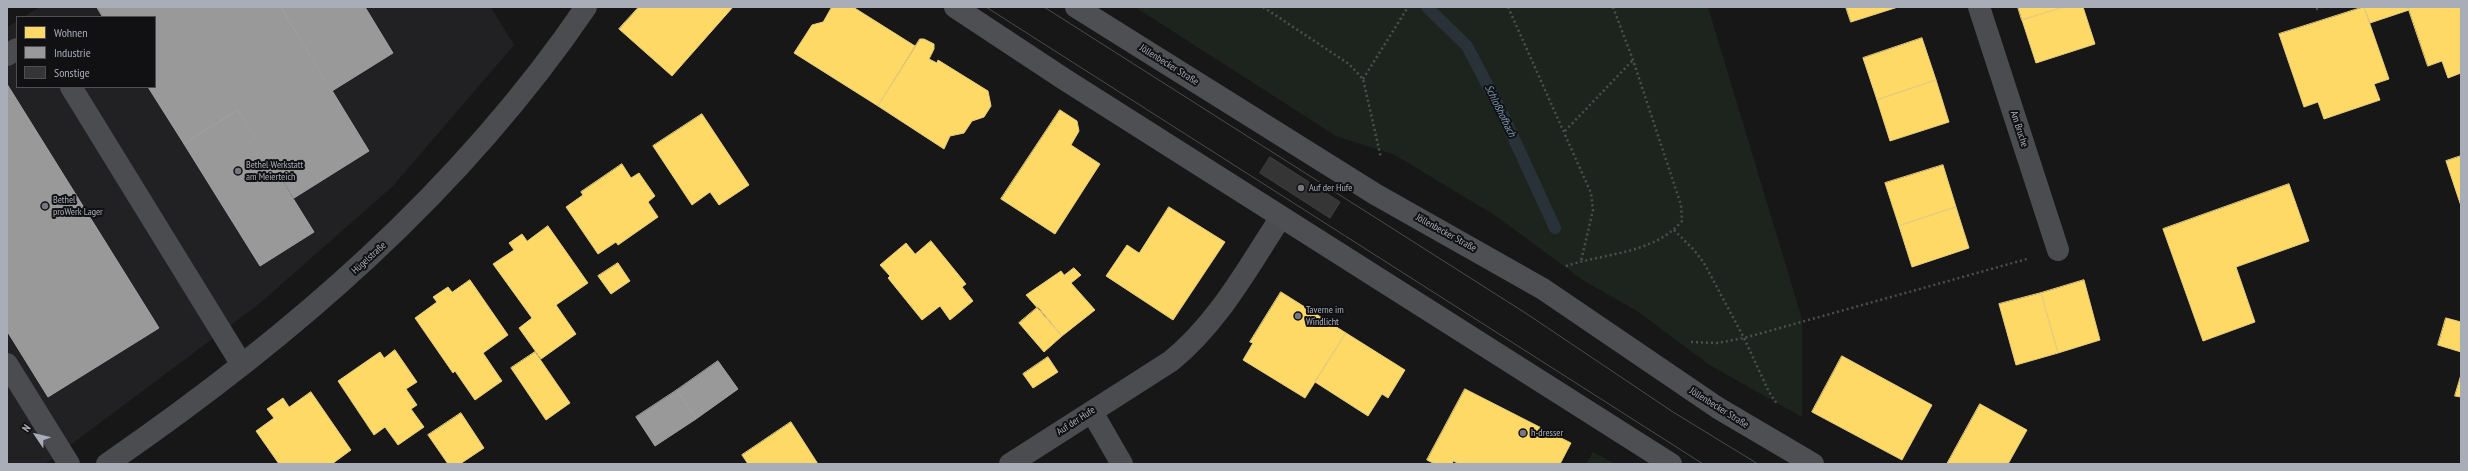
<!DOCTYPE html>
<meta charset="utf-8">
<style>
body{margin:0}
#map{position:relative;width:2468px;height:471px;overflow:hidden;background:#171717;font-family:"PT Sans Narrow",sans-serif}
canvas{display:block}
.frame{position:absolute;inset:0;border:8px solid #a8adb8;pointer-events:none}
.legend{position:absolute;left:16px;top:16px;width:140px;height:72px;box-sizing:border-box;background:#111113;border:1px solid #4d4f55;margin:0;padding:5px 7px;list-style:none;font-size:12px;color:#a8adb8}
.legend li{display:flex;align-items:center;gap:8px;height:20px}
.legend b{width:20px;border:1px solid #4d4f55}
.north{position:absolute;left:16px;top:415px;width:40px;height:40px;-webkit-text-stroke:3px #111113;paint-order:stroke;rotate:305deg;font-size:11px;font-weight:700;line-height:16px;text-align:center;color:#a8adb8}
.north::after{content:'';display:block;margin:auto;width:14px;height:18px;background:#a8adb8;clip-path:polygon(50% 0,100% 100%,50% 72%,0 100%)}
</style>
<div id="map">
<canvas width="2468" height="471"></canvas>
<div class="frame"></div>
<ul class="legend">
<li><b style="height:11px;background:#ffd966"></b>Wohnen</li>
<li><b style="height:11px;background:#999"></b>Industrie</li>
<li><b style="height:11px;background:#353536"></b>Sonstige</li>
</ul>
<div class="north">N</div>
</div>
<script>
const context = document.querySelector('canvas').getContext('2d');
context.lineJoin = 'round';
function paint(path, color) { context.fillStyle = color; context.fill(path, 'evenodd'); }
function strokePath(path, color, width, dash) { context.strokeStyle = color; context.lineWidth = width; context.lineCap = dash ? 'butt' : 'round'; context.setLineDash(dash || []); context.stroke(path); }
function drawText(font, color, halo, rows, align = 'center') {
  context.font = font + ' "PT Sans Narrow",sans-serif'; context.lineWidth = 4; context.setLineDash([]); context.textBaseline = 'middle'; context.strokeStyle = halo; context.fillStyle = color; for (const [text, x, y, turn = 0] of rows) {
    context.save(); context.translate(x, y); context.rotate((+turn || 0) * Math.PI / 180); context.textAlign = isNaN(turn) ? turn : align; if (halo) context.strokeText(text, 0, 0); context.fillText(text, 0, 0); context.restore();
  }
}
paint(new Path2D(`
 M40,7h451l23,38 -121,141 -134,118 -214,160h-38v-437l10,-6v66h138v-70h-132z`), '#212123');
paint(new Path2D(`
 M1135,7h573l94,312v98l-91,-51 -74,-55 -53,-30 -88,-65 -101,-61 -59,-19z
 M1593,452l22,12h-29z`), '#1d241e');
const homes = new Path2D(`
 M639,7h94l-61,69 -53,-47z
 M832,7h21l62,39 -37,60 -84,-53 18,-28 11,-3z
 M1846,7h52l-47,15z
 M2018,7h46l-42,13z
 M2064,7h19l12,37 -59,19 -14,-43z
 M2364,7l25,72 -15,5 6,16 -56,19 -6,-17 -14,5 -25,-73z
 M2364,7h44l1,3 -39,13z
 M2408,7h53v66l-13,5 -6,-17 -14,5z
 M1922,38l14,42 -59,20 -14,-42z
 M920,39h4l10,5v5l-5,10 8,4 1,-3 50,31 3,15 -7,11 -12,4 -8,12 -14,3 -6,13 -66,-43z
 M1936,80l13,42 -59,19 -13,-41z
 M1060,110l17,11 2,10 -8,14 29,19 -45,70 -54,-35z
 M702,114l47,71 -30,20 -9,-13 -18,13 -39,-59z
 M2461,156v50l-15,-45z
 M622,164l9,14 8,-5 16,23 -7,6 10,15 -40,28 -2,-3 -18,12 -32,-47 17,-12 -2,-3z
 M1943,165l13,42 -57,19 -14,-43z
 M2289,184l20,57 -73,26 19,55 -52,19 -40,-112z
 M1169,207l56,35 -52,78 -67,-44 21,-31 12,8z
 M1956,207l13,41 -57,19 -13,-41z
 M548,226l40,57 -32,22 20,29 -35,25 -22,-31 13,-10 -39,-54 21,-14 -5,-7 13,-9 5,7z
 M931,241l35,43 -4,3 11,14 -23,19 -10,-14 -18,14 -34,-42 2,-2 -10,-11 26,-22 9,11z
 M618,263l12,18 -19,13 -13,-18z
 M1074,268l7,7 -10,8 24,27 -33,26 -36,-41 35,-24 3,4z
 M470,280l38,55 -25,18 19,28 -27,19 -20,-29 -2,2 -38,-55 22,-16 -4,-5 15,-10 4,5z
 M2084,280l16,60 -42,13 -17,-60z
 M1281,292l65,41 -41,65 -62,-38 10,-17 -3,-1z
 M2041,293l17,60 -42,12 -17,-61z
 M1038,307l24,29 -18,16 -25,-29z
 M2446,318l15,4v30l-23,-7z
 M1346,333l59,37 -17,28 -6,-4 -14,22 -53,-34z
 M395,350l22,32 -11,7 11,16 -6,4 13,18 -26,18 -13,-18 -11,8 -36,-54 42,-29 4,6z
 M535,352l35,51 -24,17 -35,-52z
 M1842,356l90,49 -30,55 -90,-48z
 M1048,357l10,15 -25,16 -10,-14z
 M2461,375v22l-6,-1z
 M1465,389l106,54 -11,21h-100l-7,-3 -1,3h-17l-8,-4z
 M311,392l40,58 -19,14h-53l-23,-33 18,-13 -7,-9 16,-11 6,9z
 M1980,404l47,26 -19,34h-61z
 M461,413l23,35 -24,16h-12l-20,-29z
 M791,422l27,42h-70l-6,-9z`);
paint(homes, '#ffd966');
strokePath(homes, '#e5cc7f', 1);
const industry = new Path2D(`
 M97,7h184l88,144 -75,47 -56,-88 -54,34 -36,-57h7v-70h-52z
 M281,7h84l28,46 -61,38z
 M7,84l152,244 -111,69 -41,-66z
 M238,110l76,122 -54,34 -76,-122z
 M718,361l20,28 -42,30 -19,-29z
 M677,390l19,29 -41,27 -19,-29z`);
paint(industry, '#999');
strokePath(industry, '#9e9fa2', 1);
strokePath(new Path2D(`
 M1427,7l40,39 36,69 52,113`), '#2a3239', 12);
const building = new Path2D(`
 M1270,157l70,45 -10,16 -70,-45z`);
paint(building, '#353536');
strokePath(building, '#3f4043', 1);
strokePath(new Path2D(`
 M1263,7l86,57 14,15 18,79
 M1508,7l83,186 2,17 -12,51
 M2316,9l6,-2
 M1363,79l45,-72
 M1565,131l68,-71
 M1674,230l20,20 10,13 40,75 25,54 8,12
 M1566,266c39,-13 88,-12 116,-45l-1,-16 -48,-145 -20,-53
 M1691,342l26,1 27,-5 283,-79`), '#4d4e52', 2.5, [2, 3]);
strokePath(new Path2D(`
 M1979,7l79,243
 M7,55l10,-6
 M71,87l171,278
 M7,364l62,100
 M1092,412l30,52
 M107,464c183,-126 353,-272 479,-457
 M1010,464l161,-103c48,-39 77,-94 110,-144`), '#4b4c50', 22);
strokePath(new Path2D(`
 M955,7l109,72 607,385
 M1076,7l299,187 168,95 175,119 95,56`), '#4d4f52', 22);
strokePath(new Path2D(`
 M986,7l717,457
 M1044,7l483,307 146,98 85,52`), '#4b4c4f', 1);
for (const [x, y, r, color] of [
 [238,171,4,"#757880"],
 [1301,188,4,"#757880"],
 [45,206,4,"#757880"],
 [1298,316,4,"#757880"],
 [1523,433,4,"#757880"]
]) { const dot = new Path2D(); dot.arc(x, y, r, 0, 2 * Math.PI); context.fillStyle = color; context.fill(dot); strokePath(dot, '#111113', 1.5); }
drawText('10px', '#a8adb8', '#111113', [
 ["Jöllenbecker Straße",1169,65,32],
 ["Am Bruche",2019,129,72],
 ["Jöllenbecker Straße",1446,233,29],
 ["Hügelstraße",369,258,-42],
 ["Jöllenbecker Straße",1719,408,32],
 ["Auf der Hufe",1076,421,-33]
]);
drawText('10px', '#a8adb8', '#111113', [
 ["Bethel Werkstatt",246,165],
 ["am Meierteich",246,177],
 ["Auf der Hufe",1309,188],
 ["Bethel",53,200],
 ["proWerk Lager",53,212],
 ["Taverne im",1306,310],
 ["Windlicht",1306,322],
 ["h-dresser",1531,433]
], 'left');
drawText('italic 11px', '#7f9bb3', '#111113', [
 ["Schloßhofbach",1500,111,64]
]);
</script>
